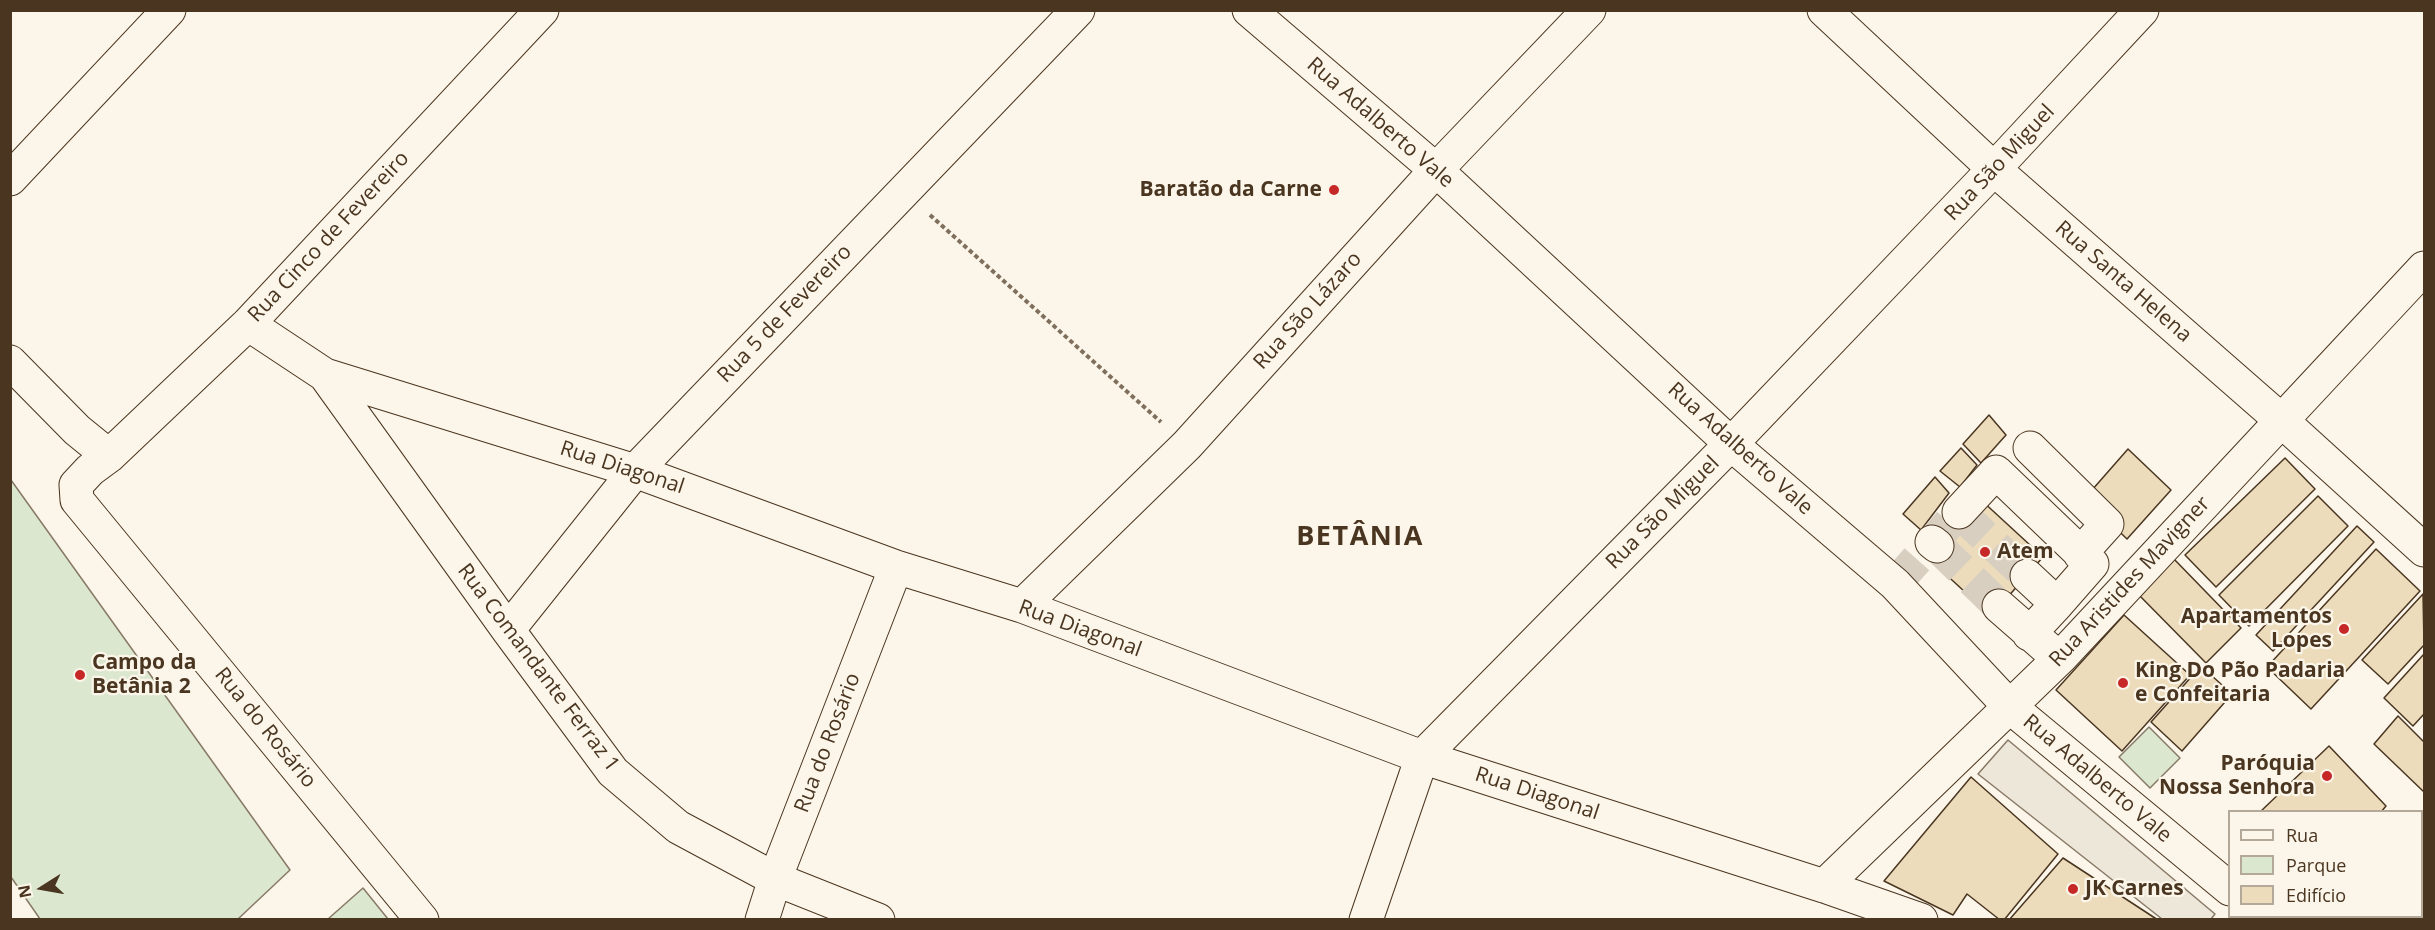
<!DOCTYPE html>
<meta charset="utf-8">
<style>
body{margin:0}
#map{position:relative;width:2435px;height:930px;overflow:hidden;background:#fbf6e9;font-family:"Open Sans",sans-serif}
canvas{display:block}
.frame{position:absolute;inset:0;border:12px solid #4a3520;pointer-events:none}
.legend{position:absolute;left:2228px;top:810px;width:195px;height:108px;box-sizing:border-box;background:#fbf6e9;border:2px solid #b4a999;margin:0;padding:8px 10px;list-style:none;font-size:18px;color:#4a3520}
.legend li{display:flex;align-items:center;gap:12px;height:30px}
.legend b{width:30px;border:2px solid #b4a999}
.north{position:absolute;left:12px;top:858px;width:60px;height:60px;-webkit-text-stroke:4px #fbf6e9;paint-order:stroke;rotate:259deg;font-size:16px;font-weight:700;line-height:24px;text-align:center;color:#4a3520}
.north::after{content:'';display:block;margin:auto;width:21px;height:27px;background:#4a3520;clip-path:polygon(50% 0,100% 100%,50% 72%,0 100%)}
</style>
<div id="map">
<canvas width="2435" height="930"></canvas>
<div class="frame"></div>
<ul class="legend">
<li><b style="height:8px;background:#fbf6e9"></b>Rua</li>
<li><b style="height:16px;background:#dce7d0"></b>Parque</li>
<li><b style="height:16px;background:#ecdcbc"></b>Edifício</li>
</ul>
<div class="north">N</div>
</div>
<script>
const context = document.querySelector('canvas').getContext('2d');
context.lineJoin = 'round';
function paint(path, color) { context.fillStyle = color; context.fill(path, 'evenodd'); }
function strokePath(path, color, width, dash) { context.strokeStyle = color; context.lineWidth = width; context.lineCap = dash ? 'butt' : 'round'; context.setLineDash(dash || []); context.stroke(path); }
function drawText(font, color, halo, rows, align = 'center') {
  context.font = font + ' "Open Sans",sans-serif'; context.lineWidth = 4.5; context.setLineDash([]); context.textBaseline = 'middle'; context.strokeStyle = halo; context.fillStyle = color; for (const [text, x, y, turn = 0] of rows) {
    context.save(); context.translate(x, y); context.rotate((+turn || 0) * Math.PI / 180); context.textAlign = isNaN(turn) ? turn : align; if (halo) context.strokeText(text, 0, 0); context.fillText(text, 0, 0); context.restore();
  }
}
const green = new Path2D(`
 M11,480l279,390 -52,49h-198l-29,-42z
 M2149,727l31,31 -30,30 -31,-31z
 M363,888l25,31h-60z`);
paint(green, '#dce7d0');
strokePath(green, '#887966', 1.5);
const parking = new Path2D(`
 M2008,740l207,174 -4,5h-49l-184,-145z`);
paint(parking, '#ede7d9');
strokePath(parking, '#887966', 1.5);
const building = new Path2D(`
 M1989,415l17,20 -25,28 -18,-19z
 M1961,448l16,17 -17,22 -20,-16z
 M2128,449l43,41 -44,49 -42,-41z
 M2285,458l30,31 -99,98 -31,-32z
 M1935,477l14,16 -28,37 -18,-16z
 M2318,496l30,30 -99,100 -30,-31z
 M1980,499l63,58 -52,59 -64,-59z
 M2357,526l17,16 -101,109 -17,-16z
 M2376,549l44,42 -109,118 -44,-42z
 M2173,558l68,70 -35,35 -69,-70z
 M2423,594l1,51 -36,39 -26,-24z
 M2124,615l66,60 -68,76 -66,-61z
 M2424,654v60l-11,12 -29,-28z
 M2201,666l31,28 -50,57 -31,-29z
 M2398,716l26,26v50l-50,-48z
 M2329,746l57,60 -5,6h-121z
 M1971,777l87,77 -54,66h-4l-33,-26 -14,21 -69,-34z
 M2063,858l95,62h-149z`);
paint(building, '#ecdcbc');
strokePath(building, '#4a3520', 1.5);
strokePath(new Path2D(`
 M1937,546l62,60
 M1895,584l64,-72 68,64`), '#d8cfc1', 33, [33, 16]);
const minor = new Path2D(`
 M1249,10l187,160 295,274 164,140 114,122 221,183
 M1824,10l170,159 288,252 142,129
 M10,179l159,-169
 M248,324l77,51 310,96 261,96 126,39 400,151 402,129 97,34
 M10,362l67,68 32,26
 M325,375l183,255 105,142 65,55 97,52 103,41
 M2030,448l77,76 -27,30
 M1959,512l37,-40 96,92 -35,40
 M1932,542l5,4
 M2027,576l30,28 -28,30
 M1022,606l165,-161 249,-275 153,-160
 M1999,606l48,42
 M508,630l127,-159 443,-461
 M2422,838l2,-3
 M1824,886l236,-228 364,-390
 M2263,916l3,4
 M422,920l-345,-420 -1,-15 14,-15 19,-14 139,-132 294,-314
 M762,920l13,-41 121,-312
 M1366,920l56,-163 309,-313 263,-275 148,-159
 M2337,920l3,-4`);
strokePath(minor, '#4a3520', 35);
strokePath(new Path2D(`
 M930,215l231,207`), '#7f6f5c', 4, [4.5, 3]);
strokePath(minor, '#fbf6e9', 33);
for (const [x, y, r, color] of [
 [1334,190,6,"#c62828"],
 [1985,552,6,"#c62828"],
 [2344,629,6,"#c62828"],
 [80,675,6,"#c62828"],
 [2123,683,6,"#c62828"],
 [2327,776,6,"#c62828"],
 [2073,889,6,"#c62828"]
]) { const dot = new Path2D(); dot.arc(x, y, r, 0, 2 * Math.PI); context.fillStyle = color; context.fill(dot); strokePath(dot, '#fbf6e9', 2); }
drawText('21px', '#4a3520', '#fbf6e9', [
 ["Rua Adalberto Vale",1380,123,41],
 ["Rua São Miguel",2000,163,-47],
 ["Rua Cinco de Fevereiro",329,237,-47],
 ["Rua Santa Helena",2123,282,41],
 ["Rua São Lázaro",1308,311,-48],
 ["Rua 5 de Fevereiro",785,314,-46],
 ["Rua Adalberto Vale",1740,449,42],
 ["Rua Diagonal",622,468,18],
 ["Rua São Miguel",1663,513,-45],
 ["Rua Aristides Mavigner",2130,582,-47],
 ["Rua Diagonal",1080,629,20],
 ["Rua Comandante Ferraz 1",538,668,53],
 ["Rua do Rosário",265,728,51],
 ["Rua do Rosário",828,743,-69],
 ["Rua Adalberto Vale",2097,779,40],
 ["Rua Diagonal",1537,794,18]
]);
drawText('bold 21px', '#4a3520', '#fbf6e9', [
 ["Baratão da Carne",1322,190,"right"],
 ["Atem",1997,552],
 ["Apartamentos",2332,617,"right"],
 ["Lopes",2332,641,"right"],
 ["Campo da",92,663],
 ["Betânia 2",92,687],
 ["King Do Pão Padaria",2135,671],
 ["e Confeitaria",2135,695],
 ["Paróquia",2315,764,"right"],
 ["Nossa Senhora",2315,788,"right"],
 ["JK Carnes",2085,889]
], 'left');
context.letterSpacing = '1.5px';
drawText('bold 27px', '#4a3520', '#fbf6e9', [
 ["BETÂNIA",1360,537]
]);
context.letterSpacing = '0px';
</script>
